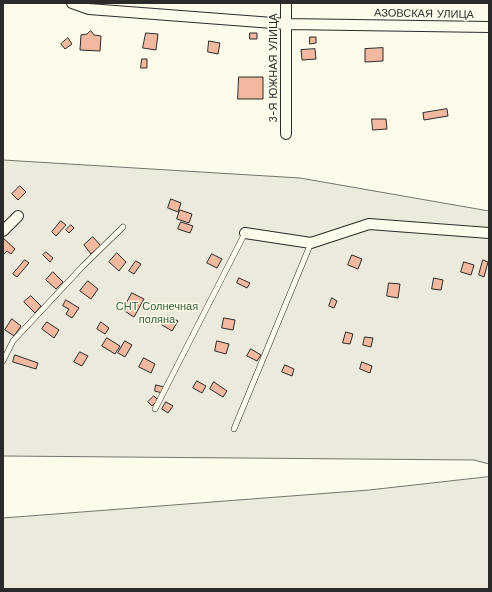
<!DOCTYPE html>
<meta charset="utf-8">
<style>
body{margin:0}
#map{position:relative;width:492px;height:592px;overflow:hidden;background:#fdfbea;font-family:"Work Sans",sans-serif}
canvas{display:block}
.frame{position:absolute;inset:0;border:4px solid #2b2b2b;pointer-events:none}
</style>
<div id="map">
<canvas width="492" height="592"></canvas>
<div class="frame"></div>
</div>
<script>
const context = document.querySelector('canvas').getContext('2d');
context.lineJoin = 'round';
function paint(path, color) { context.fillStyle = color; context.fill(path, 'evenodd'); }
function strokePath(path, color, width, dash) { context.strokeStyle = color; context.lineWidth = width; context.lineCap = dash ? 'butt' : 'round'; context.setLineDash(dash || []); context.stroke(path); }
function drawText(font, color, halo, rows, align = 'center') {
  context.font = font + ' "Work Sans",sans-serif'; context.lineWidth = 3; context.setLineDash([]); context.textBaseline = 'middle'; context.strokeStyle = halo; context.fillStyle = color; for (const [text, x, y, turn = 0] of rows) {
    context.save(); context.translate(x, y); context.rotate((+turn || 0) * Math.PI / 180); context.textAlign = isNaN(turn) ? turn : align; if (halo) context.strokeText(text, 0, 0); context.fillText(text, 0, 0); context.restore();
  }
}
const green = new Path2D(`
 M3,160l297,18 189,33v253l-15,-4 -471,-4z
 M489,477v112h-486v-71l366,-28z`);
paint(green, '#ecebdb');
strokePath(green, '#74746e', 1);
const building = new Path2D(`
 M91,31l3,4 7,1 -1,15 -20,-1 1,-15 6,-1 2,-2z
 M146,33l12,1 -2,16 -13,-2z
 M250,33h7v6h-7z
 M310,37h6v6l-6,1z
 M68,38l4,6 -7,5 -4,-5z
 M209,41l11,2 -2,11 -10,-2z
 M383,48v13l-18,1v-13z
 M315,49l1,10 -14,1 -1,-10z
 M142,59h5v9h-6z
 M239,77h24v22h-25z
 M447,109l1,7 -24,4 -1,-7z
 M372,119h14l1,10 -14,1z
 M20,186l6,6 -8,8 -6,-6z
 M171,199l10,4 -3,9 -10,-4z
 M180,210l12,4 -3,9 -12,-4z
 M61,221l5,4 -10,11 -4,-4z
 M181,222l12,4 -3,7 -12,-4z
 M71,225l3,3 -5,5 -3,-3z
 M93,237l8,9 -10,8 -7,-9z
 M3,238l12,11 -4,5 -4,-3 -4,4z
 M46,252l7,6 -3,4 -7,-7z
 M117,253l9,9 -7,9 -10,-9z
 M212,254l10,5 -5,9 -10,-5z
 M352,255l10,4 -4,10 -10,-4z
 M25,260l4,3 -12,14 -4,-3z
 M483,260l5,2 -4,15 -5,-2z
 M136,261l5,3 -7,10 -5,-3z
 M464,262l10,3 -3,10 -10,-3z
 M53,272l10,10 -7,7 -10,-9z
 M239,278l11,5 -3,5 -10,-5z
 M434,278l9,2 -2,10 -9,-1z
 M88,281l10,8 -7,10 -11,-8z
 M389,283l11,1 -2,14 -11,-2z
 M132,293l12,6 -10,18 -11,-7z
 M31,296l10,10 -6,7 -11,-11z
 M332,298l5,3 -3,7 -5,-2z
 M66,300l13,8 -7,10 -6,-4 3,-5 -6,-3z
 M168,316l10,5 -6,10 -10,-6z
 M224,318l11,2 -2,10 -11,-2z
 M12,319l9,7 -7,10 -9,-6z
 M47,322l12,8 -5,8 -12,-9z
 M101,322l8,6 -4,6 -8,-5z
 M346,332l7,2 -3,10 -7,-1z
 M365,337l8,1 -2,9 -8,-2z
 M107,338l13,8 -5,8 -13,-8z
 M125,341l7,4 -7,12 -7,-4z
 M217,341l12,3 -3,10 -11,-3z
 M251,349l10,6 -4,6 -10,-5z
 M80,352l8,4 -6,10 -8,-4z
 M15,355l23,8 -2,6 -23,-7z
 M144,358l11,6 -4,9 -12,-6z
 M362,362l10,4 -2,7 -10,-4z
 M285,365l9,4 -2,7 -10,-4z
 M197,381l9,5 -4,7 -9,-5z
 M214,382l13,9 -4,6 -13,-8z
 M156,385l8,2 -2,6 -7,-2z
 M154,396l4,4 -6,6 -4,-4z
 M166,402l7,4 -5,7 -6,-4z`);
paint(building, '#f2b8a0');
strokePath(building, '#2b2b2b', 1);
const service = new Path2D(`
 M3,361l10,-20 70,-75 40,-39
 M155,409l90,-176
 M234,429l77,-186`);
const minor = new Path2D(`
 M72,3l17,6 197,15 203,3
 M286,134v-131
 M3,231l15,-15
 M245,233l66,10 58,-19 120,9`);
strokePath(service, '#2b2b2b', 6);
strokePath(minor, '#2b2b2b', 12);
strokePath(service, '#fdfbea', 5);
strokePath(minor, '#fdfbea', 10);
drawText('11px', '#2b2b2b', '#fdfbea', [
 ["АЗОВСКАЯ УЛИЦА",424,14,1],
 ["3-Я ЮЖНАЯ УЛИЦА",274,68,-90]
]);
drawText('11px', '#34623c', '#fdfbea', [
 ["СНТ Солнечная",157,307],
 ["поляна",157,320]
]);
</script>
